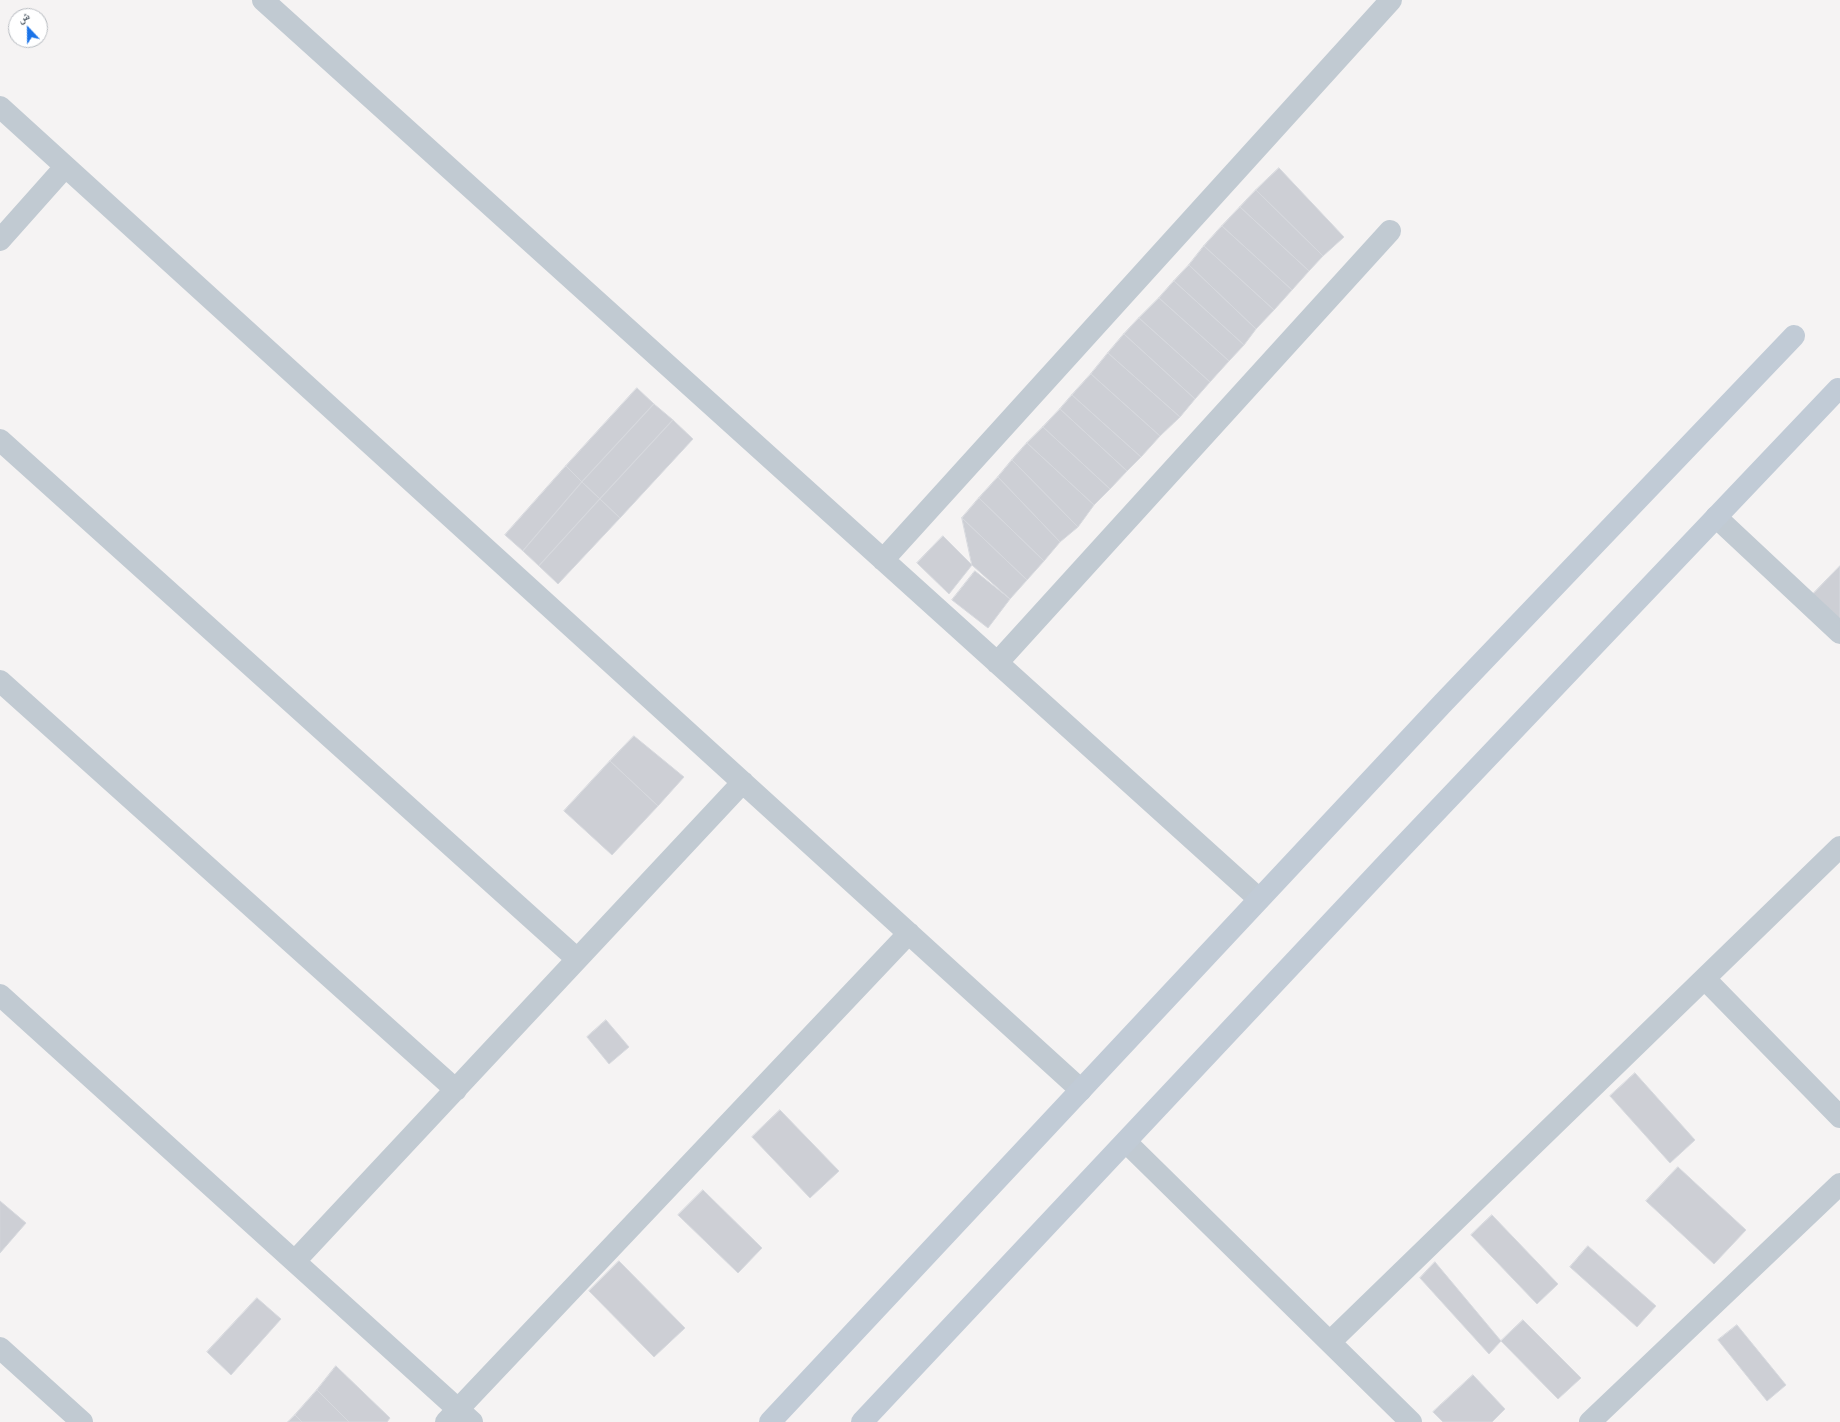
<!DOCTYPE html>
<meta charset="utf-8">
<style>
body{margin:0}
#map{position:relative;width:1840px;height:1422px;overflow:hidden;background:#f5f3f3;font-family:Figtree,"Noto Naskh Arabic",sans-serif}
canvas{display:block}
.north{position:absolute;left:8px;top:8px;width:40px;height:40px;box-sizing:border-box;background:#fff;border:1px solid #b7bbc0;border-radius:50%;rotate:338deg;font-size:11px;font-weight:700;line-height:16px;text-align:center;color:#4a5661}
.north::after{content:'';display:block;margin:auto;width:14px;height:18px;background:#1a73e8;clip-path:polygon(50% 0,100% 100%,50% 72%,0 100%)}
</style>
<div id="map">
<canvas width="1840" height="1422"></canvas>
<div class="north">ش</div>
</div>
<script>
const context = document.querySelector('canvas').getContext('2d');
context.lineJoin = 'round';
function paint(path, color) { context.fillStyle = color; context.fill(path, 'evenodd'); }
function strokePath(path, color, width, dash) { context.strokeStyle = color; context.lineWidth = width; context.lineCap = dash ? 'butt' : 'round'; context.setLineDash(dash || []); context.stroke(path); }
const building = new Path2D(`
 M1279,168l65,69 -21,19 -67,-66z
 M1256,190l67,66 -14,15 -69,-64z
 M1240,207l69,64 -17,19 -70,-64z
 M1222,226l70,64 -18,20 -70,-64z
 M1204,246l70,64 -18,19 -67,-64z
 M1189,265l67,64 -12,16 -70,-64z
 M1174,281l70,64 -15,16 -70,-63z
 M1159,298l70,63 -19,21 -71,-64z
 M1139,318l71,64 -15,17 -71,-65z
 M1124,334l71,65 -15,18 -72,-64z
 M1108,353l72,64 -20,19 -69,-62z
 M1091,374l69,62 -19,21 -69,-62z
 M637,388l17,16 -72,78 -16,-16z
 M1072,395l69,62 -14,14 -67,-62z
 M654,404l19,16 -73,79 -18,-17z
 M1060,409l67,62 -17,18 -67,-62z
 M673,420l20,19 -73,79 -20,-19z
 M1043,427l67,62 -16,16 -67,-62z
 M1027,443l67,62 -16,22 -66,-67z
 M1012,460l66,67 -18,15 -62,-65z
 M566,466l16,16 -59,69 -18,-16z
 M998,477l62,65 -16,19 -65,-63z
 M582,482l18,17 -61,67 -16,-15z
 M979,498l65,63 -17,19 -65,-62z
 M600,499l20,19 -62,66 -19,-18z
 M962,518l65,62 -17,19 -38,-34z
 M943,536l29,29 -23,29 -32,-31z
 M1840,566v56l-28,-27z
 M975,571l35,28 -22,29 -36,-28z
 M634,736l50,41 -26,29 -48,-45z
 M610,761l48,45 -46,49 -48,-44z
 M606,1020l23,27 -20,17 -22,-27z
 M1635,1073l60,67 -25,23 -60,-67z
 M780,1110l59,61 -29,27 -58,-61z
 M1678,1167l68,63 -32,34 -68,-63z
 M703,1190l59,58 -24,25 -60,-58z
 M0,1201l26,22 -26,30z
 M1492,1215l66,69 -21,20 -66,-69z
 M1588,1246l68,60 -19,21 -67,-60z
 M619,1261l66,67 -31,29 -65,-66z
 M1435,1262l66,79 -12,13 -69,-76z
 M257,1298l24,21 -50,56 -24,-23z
 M1523,1320l58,58 -23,21 -57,-58z
 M1737,1325l49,60 -19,16 -49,-61z
 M336,1366l54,52 -3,4h-38l-32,-32z
 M1473,1375l32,34 -13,13h-49l-10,-10z
 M317,1390l32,32h-47l-7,-7z
 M295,1415l7,7h-14z`);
paint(building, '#cdcfd5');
strokePath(building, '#d7d9de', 1);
strokePath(new Path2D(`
 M263,0l996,899
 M0,107l1081,983
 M0,240l65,-73
 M0,440l577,519
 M1716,517l124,116
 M883,560l508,-560
 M997,663l393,-432
 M0,681l456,409
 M1705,979l135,138
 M0,995l472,427
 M1126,1142l285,280
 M295,1261l448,-479
 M1330,1342l510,-495
 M0,1348l82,74
 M446,1422l463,-489
 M1590,1422l250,-238`), '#c1cad2', 22);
strokePath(new Path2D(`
 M770,1422l673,-719 351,-367
 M862,1422l528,-562 448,-471`), '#c1cbd6', 22);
</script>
